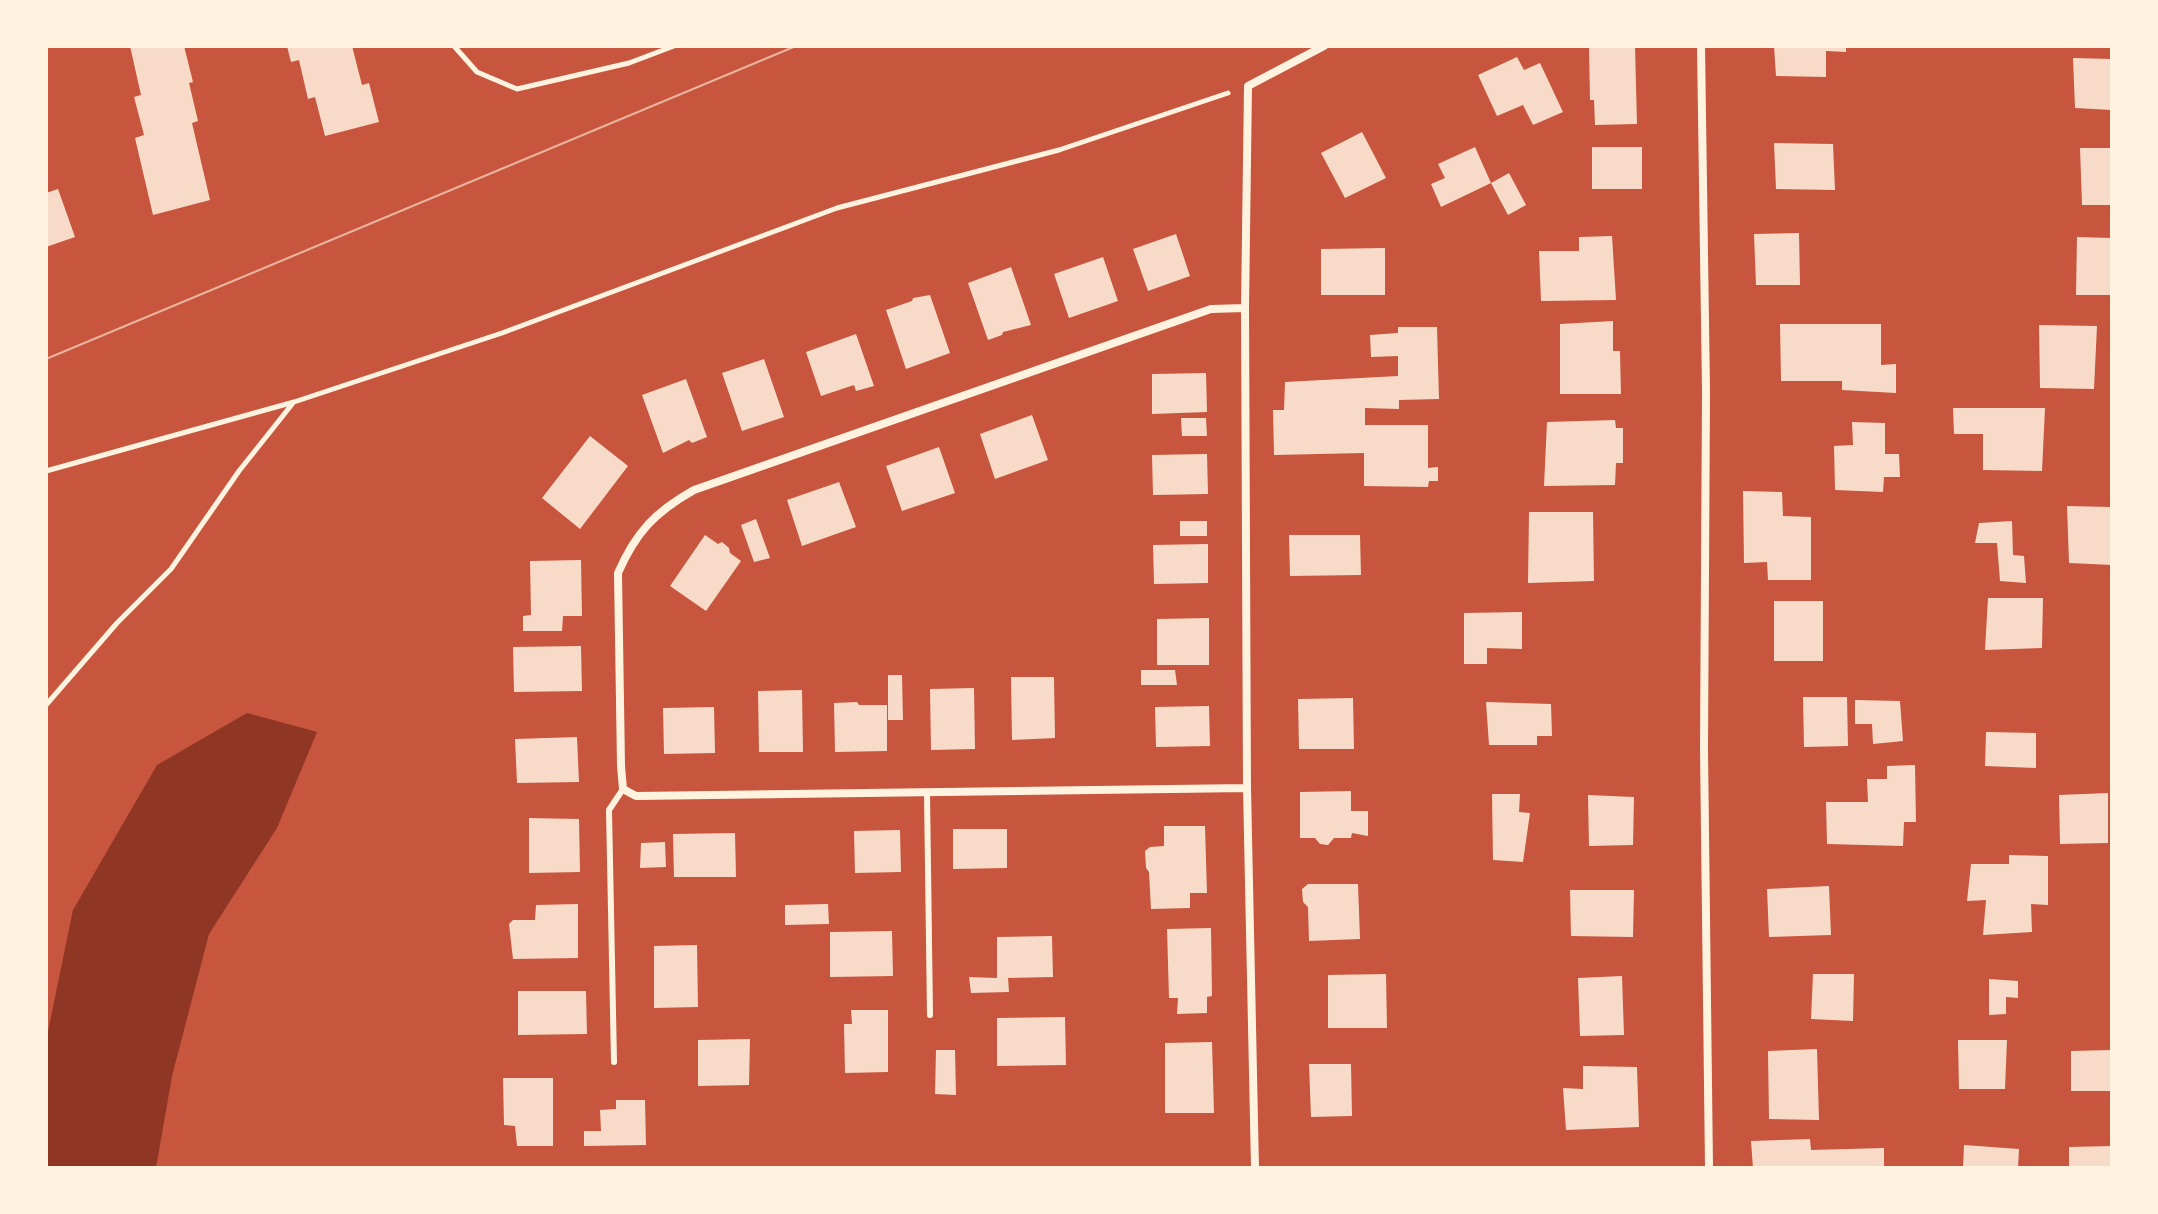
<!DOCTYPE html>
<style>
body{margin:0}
#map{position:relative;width:2158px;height:1214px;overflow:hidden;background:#c8553d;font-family:"Nunito Sans",sans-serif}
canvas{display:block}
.frame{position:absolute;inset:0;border:48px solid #fff3e0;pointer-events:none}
</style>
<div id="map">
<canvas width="2158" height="1214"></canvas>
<div class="frame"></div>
</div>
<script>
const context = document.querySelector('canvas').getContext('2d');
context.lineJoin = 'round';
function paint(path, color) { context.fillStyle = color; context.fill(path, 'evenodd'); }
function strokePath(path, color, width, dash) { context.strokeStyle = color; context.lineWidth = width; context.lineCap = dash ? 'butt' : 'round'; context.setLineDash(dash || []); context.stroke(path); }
paint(new Path2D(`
 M247,713l70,19 -40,96 -68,106 -37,142 -16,92h-110v-127l27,-131 84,-145z`), '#8f3625');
paint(new Path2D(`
 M130,46h54l9,36 -4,1 9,38 -6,2 18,77 -57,15 -18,-77 9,-3 -10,-38 7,-2z
 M287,46h65l10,39 7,-2 10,39 -54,14 -10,-39 -7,2 -9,-39 -8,2z
 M1589,46h46l2,78 -42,1 -1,-25h-4z
 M1774,46h72v6l-20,-1v26l-50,-1z
 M1517,57l7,13 16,-7 23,49 -30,13 -10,-20 -26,11 -19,-41z
 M2073,58l39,1v51l-37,-2z
 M1362,132l24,46 -41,20 -24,-45z
 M1774,143l59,1 2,46 -59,-1z
 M1475,147l16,36 -50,24 -10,-23 14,-6 -7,-14z
 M1592,147h50v42h-50z
 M2080,148h32v57h-30z
 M1509,173l17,32 -18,10 -17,-32z
 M58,189l17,48 -29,10v-54z
 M1799,233l1,52h-44l-2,-51z
 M1176,234l14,42 -42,15 -15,-42z
 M1612,236l4,64 -75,1 -2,-50h40v-14z
 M2077,237l35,1v57h-36z
 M1385,248v47h-64v-46z
 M1103,257l15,44 -49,17 -15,-44z
 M1011,267l20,58 -28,7 -1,3 -14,5 -20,-57z
 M930,295l20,58 -44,16 -20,-59 26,-9 1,-3z
 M1613,321v30h7l1,43h-61v-70z
 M1780,324h101v41l15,-1v29l-54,-3v-9h-61z
 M2039,325l58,1 -3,63 -54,-1z
 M1398,327h39l2,72 -40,1v9l-34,-1v17h63v43l10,-1v14h-9l-1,6 -64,-1v-33l-90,2 -1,-45h11l1,-28 113,-6v-20l-27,1 -1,-22 28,-2z
 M856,334l18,52 -18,5 -2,-6 -33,11 -15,-44z
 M764,359l20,58 -42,14 -20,-58z
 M1206,373l1,39 -55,2v-40z
 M686,379l21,58 -15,6 -3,-3 -26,13 -21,-58z
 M1953,408h92l-3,63 -59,-1v-36h-29z
 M1032,415l16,45 -53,19 -15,-45z
 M1181,418h25l1,18h-25z
 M1615,420l1,8h7v35h-7l-1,22 -71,1 3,-64z
 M1852,422l33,1v31h14l1,23h-16l-1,15 -48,-2 -1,-44 19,-1z
 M590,436l38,30 -48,63 -38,-31z
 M939,447l16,46 -53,18 -16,-45z
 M1207,454l1,40 -55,1 -1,-40z
 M839,482l17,45 -54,19 -15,-46z
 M1743,491l39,1 1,24 28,1v63h-43l-1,-18 -23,1z
 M2067,506l45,1v58l-43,-2z
 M1529,512h64l1,69 -66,2z
 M756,519l14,39 -16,4 -13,-37z
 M1180,521h27v15h-27z
 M2012,521l1,34 11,1 2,27 -26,-2 -3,-38h-22l4,-20z
 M705,535l13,9 4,-2 7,6 1,5 11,8 -35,50 -36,-25z
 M1289,535h71l1,40 -71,1z
 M1208,544v39l-54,1 -1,-39z
 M581,560l1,56h-19l-1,15h-39v-15l8,-1 -1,-54z
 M1988,598h55l-1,50 -57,2z
 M1774,601h49v60h-49z
 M1522,612v37l-35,-1v16h-23v-51z
 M1209,618v47h-52v-46z
 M581,646l1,45 -68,1 -1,-45z
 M1141,670h34l2,15h-36z
 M888,675h14l1,45h-15z
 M1011,677h43l1,61 -43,2z
 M974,688l1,61 -44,1 -1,-61z
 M802,690l1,62h-44l-1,-61z
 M1803,697h44l1,49 -44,1z
 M1353,698l1,51h-55l-1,-50z
 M1855,700l45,1 3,40 -30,3 -1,-20h-17z
 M857,702l2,3h28v46l-52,1 -1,-49z
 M1486,702l65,2 1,32h-15v9h-48z
 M1209,706l1,40 -54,1 -1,-40z
 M714,707l1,46 -51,1 -1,-46z
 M1986,732l50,1v35l-51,-2z
 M577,737l2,45 -62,1 -2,-44z
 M1915,765l1,57h-12l-1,24 -76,-2 -1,-42h42l-1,-23h20v-13z
 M1351,791v20h17v25l-16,-3 -1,5h-17l-6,7 -8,-1 -5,-6h-15v-46z
 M2108,793v50l-48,1 -1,-49z
 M1492,794h28l-1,18 11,1 -7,49 -30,-2z
 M1588,795l46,2 -1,48 -44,1z
 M529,818l50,1 1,53 -51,1z
 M1164,826h41l2,67h-17v15l-39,1 -2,-37 -3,-4 -1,-17 5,-4 14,-1z
 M953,829h54v39l-54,1z
 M900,830l1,42 -46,1 -1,-42z
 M735,833l1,44h-62l-1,-43z
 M665,842l1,25 -26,1 1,-25z
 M2009,855l39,1v49l-17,-1 1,28 -49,3 3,-35 -19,1 4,-37h38z
 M1308,884h50l2,55 -51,2 -1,-34 -5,-5 -1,-13z
 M1829,886l2,49 -62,2 -2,-48z
 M1570,890h64l-1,47 -62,-1z
 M578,904v54l-65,1 -4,-35 4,-4h22l1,-15z
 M828,904l1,20 -44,1v-20z
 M1211,928l1,68 -5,1v16l-30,1 1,-16h-9l-2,-69z
 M892,931l1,45 -63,1v-45z
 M1052,936l1,41 -45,1 1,14 -38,1 -2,-16 28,1v-41z
 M697,945l1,62 -44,1v-62z
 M1386,974l1,54h-59v-53z
 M1813,974h41l-1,47 -42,-2z
 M1622,976l2,59 -44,1 -2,-58z
 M1989,979l29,2v17l-12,-1v17l-17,1z
 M518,991h68l1,43 -69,1z
 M851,1010h37v62l-43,1 -1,-49h8z
 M1065,1017l1,48 -69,1v-48z
 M750,1039l-1,46 -51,1v-46z
 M1958,1040h49l-2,49h-46z
 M1212,1042l2,71h-49v-70z
 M1817,1049l2,71 -50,-1 -1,-68z
 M936,1050h19l1,45 -21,-1z
 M2112,1050v41h-41v-40z
 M1309,1064h42l1,52 -41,1z
 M1583,1066l54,1 2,60 -73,3 -3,-42 20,1z
 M503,1078h50v68h-36l-2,-20 -11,-1z
 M616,1100h29l1,45 -62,1v-15h17l-1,-21 16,-1z
 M1810,1139l1,11 73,-2v20h-131l-2,-27z
 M1964,1145l55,4 -1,19h-55z
 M2112,1146v22h-43v-21z`), '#f7dbc8');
strokePath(new Path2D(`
 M454,46l23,26 40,17 112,-26 45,-17
 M46,471l248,-69 208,-69 335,-125 222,-58 169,-57
 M46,705l71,-82 54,-54 68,-98 54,-68`), '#fff3e0', 5);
strokePath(new Path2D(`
 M927,793l3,222
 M614,1062l-5,-252 14,-21`), '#fff3e0', 6);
strokePath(new Path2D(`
 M1701,46l5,345 -2,358 5,419
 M1245,308l-34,1 -517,181c-39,22 -58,42 -76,83l3,193 2,23 13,7 611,-8
 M1255,1168l-8,-380 -2,-480 3,-222 76,-40`), '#fff3e0', 8);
strokePath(new Path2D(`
 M46,359l750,-313`), '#e9b49f', 2);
</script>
